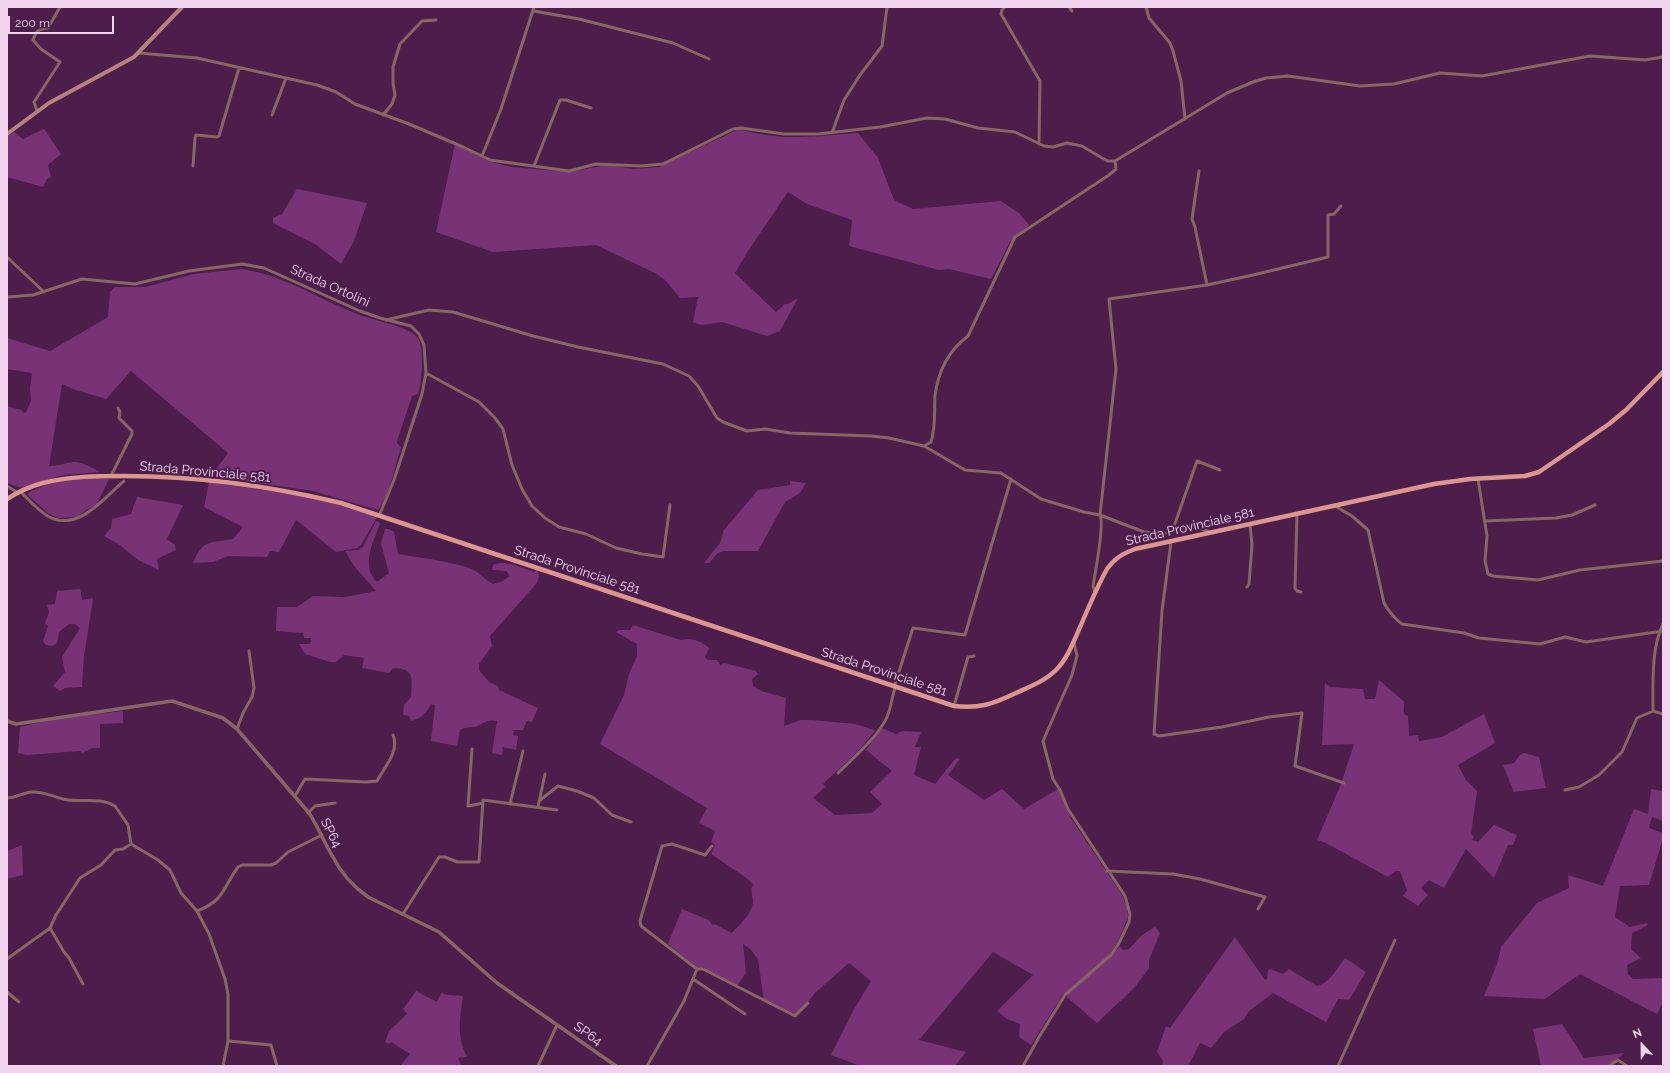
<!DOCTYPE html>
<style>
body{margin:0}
#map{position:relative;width:1670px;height:1073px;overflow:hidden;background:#4d1d4c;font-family:Raleway,sans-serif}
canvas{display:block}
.frame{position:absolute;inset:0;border:8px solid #f1d3ee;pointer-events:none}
.north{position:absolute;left:1622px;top:1025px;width:40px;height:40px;-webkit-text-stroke:3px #4d1d4c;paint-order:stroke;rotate:338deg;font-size:11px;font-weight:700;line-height:16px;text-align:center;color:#f1d3ee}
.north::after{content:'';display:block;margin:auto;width:14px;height:18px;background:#f1d3ee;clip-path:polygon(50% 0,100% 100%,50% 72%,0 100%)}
.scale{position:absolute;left:8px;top:16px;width:106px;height:18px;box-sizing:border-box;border:2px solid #f1d3ee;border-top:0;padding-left:5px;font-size:12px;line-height:14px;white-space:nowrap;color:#f1d3ee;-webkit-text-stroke:3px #4d1d4c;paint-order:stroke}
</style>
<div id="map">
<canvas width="1670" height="1073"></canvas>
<div class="frame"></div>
<div class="north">N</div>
<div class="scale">200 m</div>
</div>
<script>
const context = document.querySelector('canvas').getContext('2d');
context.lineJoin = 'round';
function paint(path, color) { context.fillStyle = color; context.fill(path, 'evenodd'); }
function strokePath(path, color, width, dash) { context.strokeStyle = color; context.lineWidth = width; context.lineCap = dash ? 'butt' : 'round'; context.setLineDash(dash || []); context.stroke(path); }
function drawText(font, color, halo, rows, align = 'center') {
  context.font = font + ' Raleway,sans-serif'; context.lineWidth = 4; context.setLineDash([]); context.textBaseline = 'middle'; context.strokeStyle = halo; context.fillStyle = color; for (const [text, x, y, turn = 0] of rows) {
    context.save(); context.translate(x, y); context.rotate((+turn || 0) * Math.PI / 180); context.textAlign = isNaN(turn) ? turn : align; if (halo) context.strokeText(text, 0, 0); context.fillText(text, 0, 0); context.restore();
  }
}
paint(new Path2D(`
 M44,129l17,25 -13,11 3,12 -4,2 -4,8 -36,-10v-41l7,-4 9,7z
 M739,129c42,13 76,7 119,4l20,25 16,42 19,9 88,-8 18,12 10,12 -19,17 -19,37 -42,-10 -10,1 -90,-24 3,-26 -45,-16 -19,-12 -40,59 -13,22 41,39 9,-8h3l10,-6 -18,33 -13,5 -45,-14 -20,3 -9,-3 5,-25 -18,1 -15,-18 -8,-6 -61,-29 -103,7 -57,-20 19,-88 33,17 23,6 59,5 36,-7 28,4 25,-2z
 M297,189l70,14 -13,38 -13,23 -26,-20 -42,-21v-5l9,-4z
 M241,269c46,6 84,35 128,49 13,4 39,9 48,19 8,9 5,46 1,57l-6,2 -14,42 -1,5 4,4c-6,19 -11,48 -23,63l-65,-19 -102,-15 17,-23 -97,-82 -25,28 -33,-10 -11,-5 -13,82c9,0 16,-3 25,-4 9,0 18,6 26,10l-37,3 -42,13 -14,-5v-77l14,4 3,3 2,-1 5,-11 -1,-13 2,-15 -25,-4v-31l43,13 58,-34 2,-25 5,-5h30l49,-13z
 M81,478l28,1 -12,25 -21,13 -18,1 -9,-4 -21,-19 1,-3 25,-10z
 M790,481l16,2 -6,10 -15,9 -27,49h-34l-6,2 -9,10h-5l16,-20 4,-13 34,-40 32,-5z
 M209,482l109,16 59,19 -16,28 -4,3 -21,4 -40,-32 -17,32 -9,-1 -3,6 -39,-1 -15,6 -20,1c10,-24 17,-20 40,-24l10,-12 -39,-20z
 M137,497l46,8 -16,34 8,6 1,5 -19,9 2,11 -21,-10 -18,-15 -16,-9 7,-8 1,-9 19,-5z
 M376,521l4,2c-6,18 -20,43 -3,59l12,-9 -8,-30 4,-14h4l5,3 4,22c16,3 66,9 77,17 7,4 10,9 18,13l10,-3 7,-5 -4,-5 -14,-1 1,-5c11,-6 30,4 41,7l3,-3 2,7 -2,7 -47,53 2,10 -13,18v6l10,12 9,4 1,4 39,18 -6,14 -5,-1 -4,9h-9l-1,5 5,1 -2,14 -13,-3 -1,8 -10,-2 5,-32c-13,-3 -15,6 -25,6 -5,1 -7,0 -12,3l-3,16 -26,-5 4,-36 -4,-1c-6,10 -7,13 -20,17l-2,-5 -6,-1 1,-10 7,-8c1,-18 4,-29 -18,-29l-4,5 -27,-5 2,-10 -20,-3 -8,7h-6l-25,-8 -6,-10h11l1,-6h-7l-1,-5 -27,-2 1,-24h20l16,-11 32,1 31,-6 -22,-25 -9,-15 13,-1 5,-3z
 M80,589l2,11 11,-2v1l-9,57 -2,31 -17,1 -5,3 -7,-5 12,-14 -3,-15 18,-29 -5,-4h-6l-10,8 -2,11 -5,3 -6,-1 -3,-4 5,-15 -3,-3 4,-11 -2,-7 8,-1 2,-13z
 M633,625l48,15c11,-3 20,1 28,8l-4,9 3,3h9l3,5 4,-2 32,8 2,3 -6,5 1,7 8,5 25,7 -2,28 17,-6h11l43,4 19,6 1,1 -18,21 -34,32 2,3 -12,11 22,17 37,-2 10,-9 -12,-12 22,-21 -26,-21 16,-22 14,6 6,-3 19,1 -6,15h6l-7,28 21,9 21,-26 4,1 -12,16 36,25 18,-11 22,20 34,-20 13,29 51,77 5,12 1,10 -13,31 -8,10 -45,38 -31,49 -12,-8 1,-13 -13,-5 -10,-8 36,-36 -40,-23 -74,88 47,12 -11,14h-95l-29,-11 22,-44 18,-30 -22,-18 -34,30 -16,20 -6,2 -29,-13 -6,-43 -7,-9 -8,-6 3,29 -9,13 -40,-19 -29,-23 14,-35 27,11 3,5 2,-1 18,9c7,-8 20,-19 21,-31 0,-6 -3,-12 0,-18l-8,-7 -34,-23 4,-9 -4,-3 4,-11 -16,-8 8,-15 -107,-64 24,-49 5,-21 8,-18v-12l-21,-12 3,-2h11z
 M1379,680c4,4 24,20 25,22 1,5 -2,8 1,13l3,1 1,20 9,-1 1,6 23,-4 42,-23 11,29 -37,22 8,15 11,11 -6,43 3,3 -2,3 6,2 16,-17 23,10 -4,10h-5l-14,33 -28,-29 -22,39 -15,-8 -8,8 7,7 -10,11 -15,-10 4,-6 -7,-19h-4l-8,6 -62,-34 -9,-3 24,-56 13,-40 -32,1 3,-62 5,4 33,2 2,10h10z
 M123,711v12l-23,1v24h-7l-11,5 -1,-2 -54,4 -9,-2 2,-26 38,-9z
 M1524,753l15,4 7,31 -32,4 -11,-27 11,-2 6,-8z
 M1651,789l12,2v30l-11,-4 -3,11 14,5v5l-14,47 -29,1 -5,31 15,10 17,-4 1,2 -16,8 -1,16 10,9 -14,7 1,9 5,5 30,-1v24l-6,12 -77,-40 -35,25 -61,-3 13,-32 4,-17 36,-44 32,-15 -1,-13 35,11 31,-77 14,5z
 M22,845l1,30 -16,4v-28z
 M1155,927l5,6 -11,27v8l-14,19 -38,36 -30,-26 1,-4 41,-34 11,-13 3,4 6,-1 13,-14z
 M1235,937l30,43 2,-1 1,-9 2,-1 13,5 6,-5 28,17c13,-3 20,-18 28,-28l21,14 -17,28 -11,-1 -12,23 -53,-29 -24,18 -5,8 -20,13 -13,16 -11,-5 -12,23h-26l1,-5 -6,-9 9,-26 4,2z
 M416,991l21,11 4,-9 7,2 15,1c-3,23 -7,39 4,61l-9,1 3,7 -61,1 10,-12 -19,-12 -2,2 -4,-2 4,-11 18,-17 -4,-5z
 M1562,1024l22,34 40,-5 -14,13h-69l-8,-37z`), '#783376');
strokePath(new Path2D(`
 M1005,7l-3,3 -1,4 39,67 -1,63
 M1069,7l3,4
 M1146,7l3,11 21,25 3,8 8,30 4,38
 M534,11l45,8 94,24 36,16
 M139,53l58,5 120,27 19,7 19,12 54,20 54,23 27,13 79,11 27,-7 45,2 22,-2 70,-35 8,-1 43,6h34l62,-7 47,-9 18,1 33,9 37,4 29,14 9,1 14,-4 15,3 20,12 6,3h7l112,-68 26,-11 13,-4 22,-2 72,10 34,-2 46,-11 42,3 108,-20 55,4 18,-3
 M37,111l-3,-9 26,-40 -19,-13 -8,-9c3,-9 5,-11 15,-12l12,-21
 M272,115l14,-37
 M383,115l9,-11 3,-9 -2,-12v-16l7,-23 22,-23 14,-1
 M832,133l12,-33 16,-25 22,-29 5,-39
 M482,156l19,-47 33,-102
 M193,166l2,-28 1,-3 21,2 2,-1 20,-68
 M534,166l26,-66h6l25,8
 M1199,171l-7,48 3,8 12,58
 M7,257l37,35
 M7,297l26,-2 49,-16 53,5 54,-13 53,-7 22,4 96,43 20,7 31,8 8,8 5,11 2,28 -4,21 -28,86 -15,36
 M386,320l43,-10 24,2 80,24 45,11 85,17 26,12 9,10 19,32 6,4 24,9 18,-2 25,4 81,3 18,2 35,8 7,-4c5,-16 3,-30 4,-46 3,-25 13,-45 33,-60l47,-99 94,-62 7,-6 -1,-8
 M426,373l53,29 16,16 8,11 9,36 10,24 10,17 13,12 14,9 27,7 30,14 26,6 21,3 7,-52
 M924,446l41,24 36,3 40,26 43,13 16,3 44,17 18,2 10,-2 18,-7 20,7
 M111,476l21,-42v-3l-13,-13 1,-6 -2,-4
 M1478,479l9,57 -2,25 3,13 5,2 45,4 42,-10 83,-9
 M7,486l11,7
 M21,492c8,8 22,24 33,27 28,9 51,-22 70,-38
 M1335,506l17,10 16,14 16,73c5,9 10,15 18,21l62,9 15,5 61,6 25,-7 21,5 77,-11
 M1297,513l-2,75 2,3 4,1
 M1485,521l71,-3 16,-3 23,-10
 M1172,532l25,-71 23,9
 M1171,542l-9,69 -8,123 5,2 63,-9 47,-10 33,-4 -7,53 49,17
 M1247,587l2,-3 3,-39 -2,-21
 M1095,592l-2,-6c2,-13 12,-62 7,-71l16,-146 -7,-70 98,-14 46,-10 75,-18v-42l6,-1 7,-8
 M894,687l19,-59 52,7 46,-156
 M954,706l14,-49 6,-1
 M1653,711c0,-27 -2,-63 10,-87
 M237,729l6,-16 9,-16 2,-9 -5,-37
 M472,749l-4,57 15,-3
 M838,773c15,-15 40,-36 49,-56 4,-9 5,-20 8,-29
 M1565,790l14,-3 20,-12 23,-23 15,-34 16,-7 10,3
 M295,796l10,-17 61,3 11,-1c7,-13 23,-30 16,-46
 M7,798c8,0 16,-5 24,-6 14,-1 24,6 37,8 15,2 33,-3 47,6l13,19 3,19 27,16 12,10 11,23 16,18 12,23 16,45 3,15v47l-5,25
 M539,801l19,-15 19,5 17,7 18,17 19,7
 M510,804l13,-53
 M538,807l7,-33
 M308,813l7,-7 20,-3
 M1107,871l66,3 27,5 65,18 -7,12
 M197,911c28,-11 25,-22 41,-44l4,-2h29l5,-2 12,-11 34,-17
 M403,914l36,-57h6l12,5h22l4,-62 74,10
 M50,928l14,24 5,6 14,26
 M7,959l43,-31 6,-13 24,-37 21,-13 14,-15 8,-1 8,-5
 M697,969h6l92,47 13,-13
 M693,979l52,35
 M7,992l12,10
 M228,1041l43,4 6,21
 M538,1066l19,-41
 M647,1066l37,-65 13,-32 -56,-43 -1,-5 22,-75 10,-2 33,11 7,-9
 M1023,1066l16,-29 26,-42 46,-40 7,-10 11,-23 1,-8 -5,-18 -57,-87 -8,-19 -7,-11 -10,-38 29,-66 5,-19 -3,-13
 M1338,1066l57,-126
 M1609,1066l9,-6 9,6`), '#886661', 3);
strokePath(new Path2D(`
 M7,721l9,3 156,-23 51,17 14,11 72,84c10,15 15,30 24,44 8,16 21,30 35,40l71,35 58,51 119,83`), '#886661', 3.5);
strokePath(new Path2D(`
 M7,134l42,-31 85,-46 48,-50`), '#b7827a', 4);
strokePath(new Path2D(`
 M7,499c11,-7 24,-13 36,-16 27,-7 54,-7 82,-7 73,0 145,10 216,27l613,203c25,3 39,-2 62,-13 13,-6 29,-12 40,-23 12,-12 18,-30 25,-45 8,-19 16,-38 26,-56 8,-11 15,-15 28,-20l299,-65 36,-5 55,-3 14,-4 70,-48 17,-14 37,-38`), '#db978d', 4.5);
drawText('13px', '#f1d3ee', '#4d1d4c', [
 ["Strada Ortolini",330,286,24],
 ["Strada Provinciale 581",205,472,5],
 ["Strada Provinciale 581",1190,527,-13],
 ["Strada Provinciale 581",577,570,18],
 ["Strada Provinciale 581",884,672,18],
 ["SP64",331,833,63],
 ["SP64",588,1034,35]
]);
</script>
